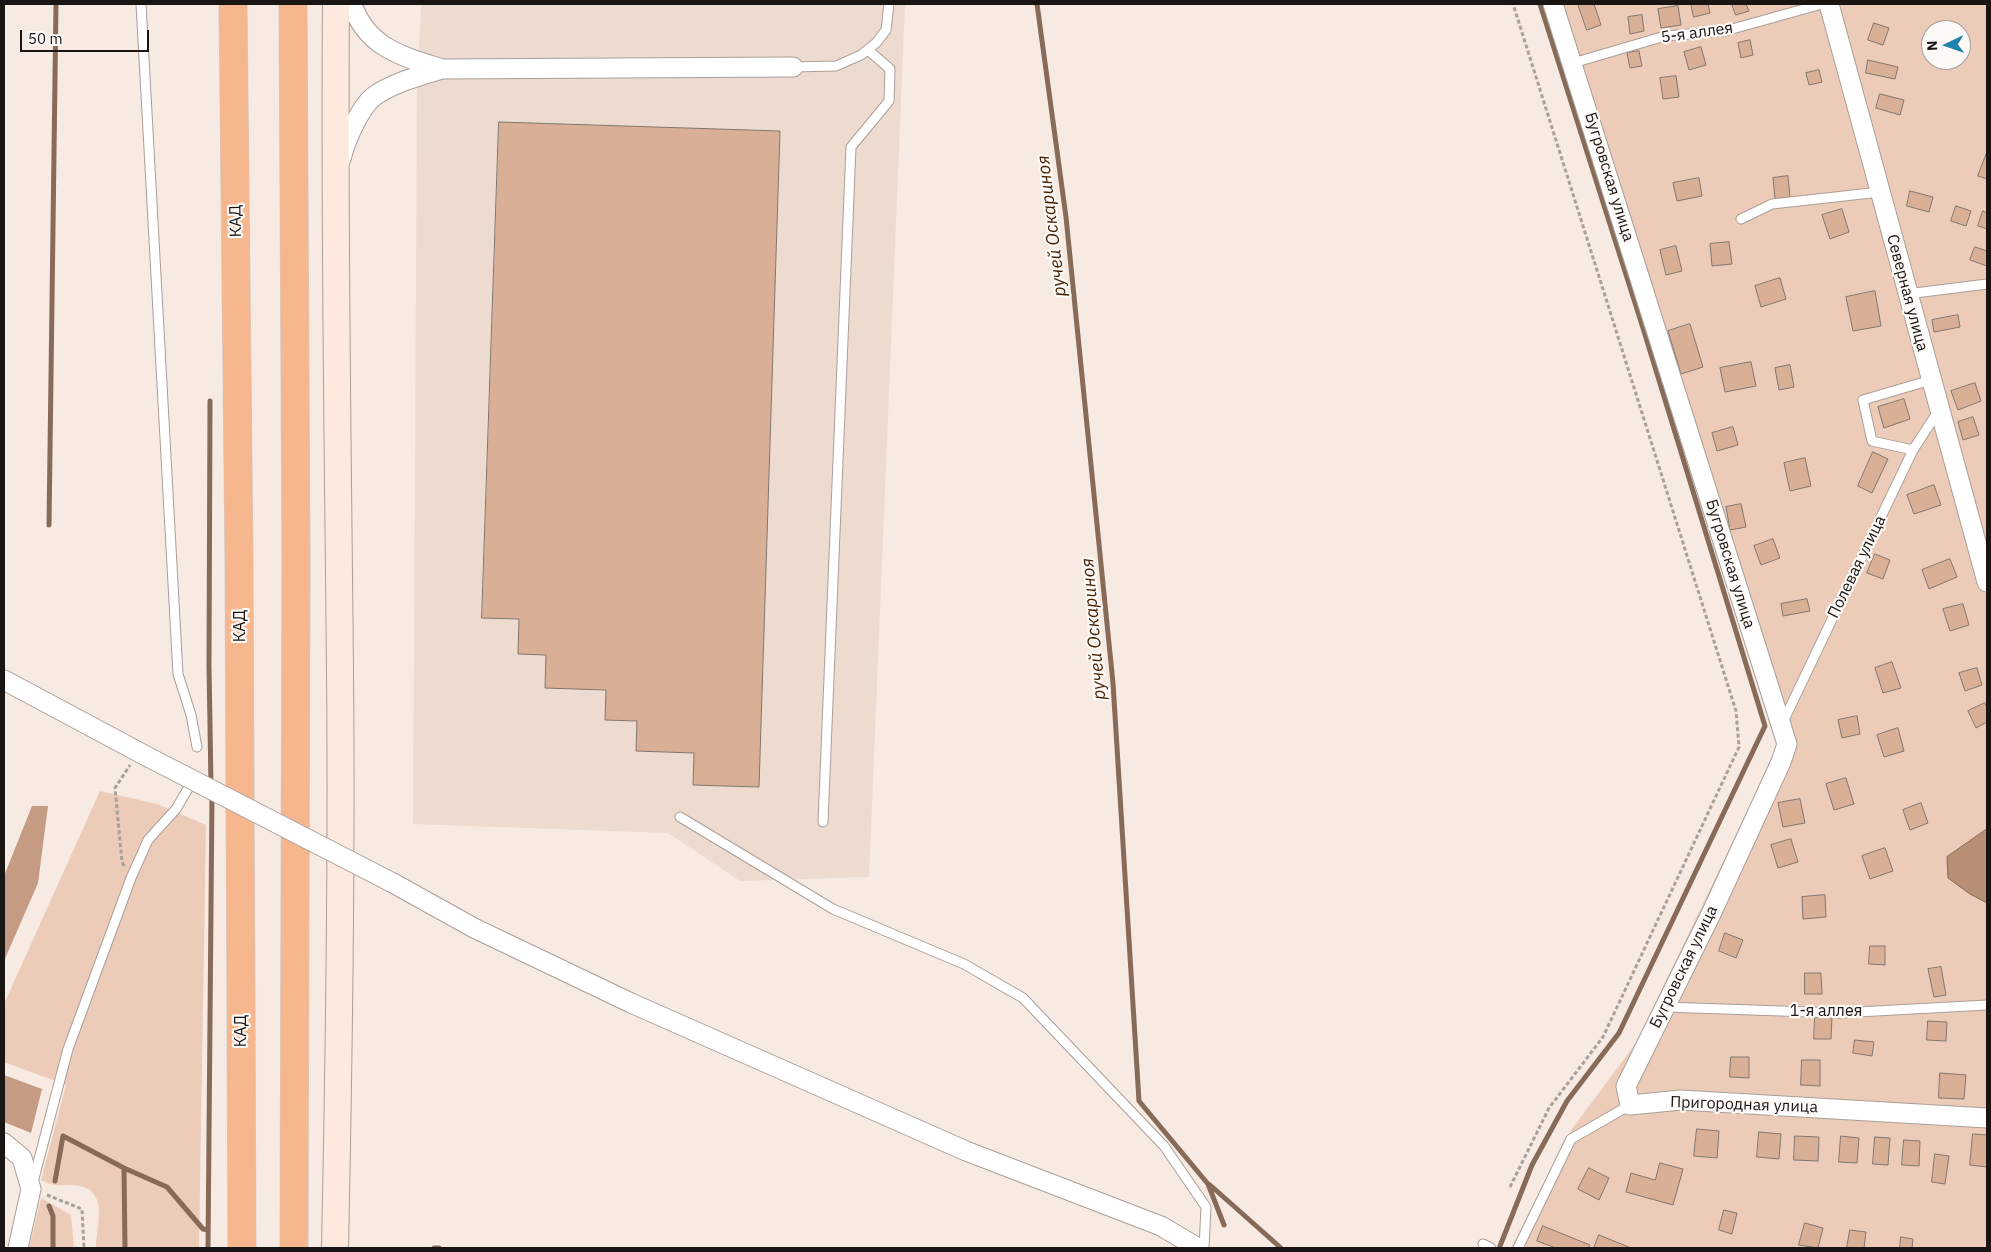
<!DOCTYPE html>
<meta charset="utf-8">
<style>
body{margin:0}
#map{position:relative;width:1991px;height:1252px;overflow:hidden;background:#f6eae3;font-family:"IBM Plex Sans",sans-serif}
canvas{display:block}
.frame{position:absolute;inset:0;border:5px solid #191513;pointer-events:none}
.north{position:absolute;left:1921px;top:20px;width:50px;height:50px;box-sizing:border-box;background:#fdf9f6;border:1px solid #a29e9b;border-radius:50%;rotate:267deg;font-size:14px;font-weight:700;line-height:20px;text-align:center;color:#191513}
.north::after{content:'';display:block;margin:auto;width:18px;height:22px;background:#2282ae;clip-path:polygon(50% 0,100% 100%,50% 72%,0 100%)}
.scale{position:absolute;left:20px;top:30px;width:129px;height:22px;box-sizing:border-box;border:2px solid #191513;border-top:0;padding-left:6px;font-size:15px;line-height:18px;white-space:nowrap;color:#191513;-webkit-text-stroke:4px #fdf9f6;paint-order:stroke}
</style>
<div id="map">
<canvas width="1991" height="1252"></canvas>
<div class="frame"></div>
<div class="north">N</div>
<div class="scale">50 m</div>
</div>
<script>
const context = document.querySelector('canvas').getContext('2d');
context.lineJoin = 'round';
function paint(path, color) { context.fillStyle = color; context.fill(path, 'evenodd'); }
function strokePath(path, color, width, dash) { context.strokeStyle = color; context.lineWidth = width; context.lineCap = dash ? 'butt' : 'round'; context.setLineDash(dash || []); context.stroke(path); }
function drawText(font, color, halo, rows, align = 'center') {
  context.font = font + ' "IBM Plex Sans",sans-serif'; context.lineWidth = 4.5; context.setLineDash([]); context.textBaseline = 'middle'; context.strokeStyle = halo; context.fillStyle = color; for (const [text, x, y, turn = 0] of rows) {
    context.save(); context.translate(x, y); context.rotate((+turn || 0) * Math.PI / 180); context.textAlign = isNaN(turn) ? turn : align; if (halo) context.strokeText(text, 0, 0); context.fillText(text, 0, 0); context.restore();
  }
}
paint(new Path2D(`
 M421,4h484l-36,873 -129,4 -72,-48 -255,-9 4,-731z`), '#eedbd0');
paint(new Path2D(`
 M1545,4h442v1244h-476l61,-119 64,-86 144,-300zM1931,30h30v30h-30z
 M100,791l57,13 49,21 -7,423h-103c0,-20 13,-56 -16,-62 -17,-3 -21,3 -39,-6l25,-95 -62,-23v-58z
 M41,1198l30,17 3,33h-45z`), '#ecccb8');
paint(new Path2D(`
 M32,806h16l-10,77 -34,78v-85z
 M4,1075l38,14 -11,44 -27,-11z`), '#c59c83');
const water = new Path2D(`
 M1987,829v74l-17,-9 -22,-16 -1,-21z`);
paint(water, '#b78f75');
strokePath(water, '#886a58', 1);
strokePath(new Path2D(`
 M1037,4l29,213 47,466 26,418 69,83 16,41
 M210,401l-1,265 2,120
 M49,525l7,-521
 M124,1168l1,80
 M55,1181l8,-45 61,32 43,19 36,42 5,1
 M1210,1185l71,63
 M49,1206l4,10v32
 M1500,1246l32,-81 35,-64 52,-68 146,-307 -122,-398 -103,-324
 M208,1248l4,-454
 M434,1248h5`), '#886a58', 5);
const building = new Path2D(`
 M1578,4h16l7,21 -14,5z
 M1691,4h17l2,9 -16,4z
 M1732,4h14l3,7 -13,4z
 M1678,6l3,19 -20,3 -3,-19z
 M1642,15l2,16 -14,3 -2,-17z
 M1874,23l15,5 -6,17 -15,-5z
 M1750,40l3,15 -12,3 -3,-15z
 M1701,47l5,18 -17,5 -5,-18z
 M1639,51l3,15 -12,2 -3,-15z
 M1868,60l30,7 -3,12 -29,-6z
 M1819,70l3,12 -13,3 -3,-12z
 M1676,76l3,21 -16,2 -3,-21z
 M1880,94l24,6 -4,15 -24,-7z
 M499,122l281,9 -21,656 -66,-2 1,-32 -58,-2 1,-30 -32,-1 1,-30 -61,-2 1,-33 -28,-1 1,-35 -37,-1z
 M1987,152v27l-9,-3z
 M1788,176l2,21 -15,2 -2,-21z
 M1699,178l3,18 -25,5 -4,-18z
 M1910,191l23,6 -4,15 -22,-6z
 M1956,206l15,5 -5,15 -15,-5z
 M1842,209l7,23 -19,7 -8,-24z
 M1983,211l4,2v16l-9,-3z
 M1729,242l3,22 -20,2 -2,-22z
 M1676,246l6,25 -16,4 -6,-25z
 M1975,247l12,4v15l-17,-6z
 M1780,278l6,21 -25,8 -6,-21z
 M1875,291l6,35 -28,5 -7,-34z
 M1958,315l2,12 -26,5 -2,-12z
 M1690,324l13,43 -22,7 -13,-43z
 M1751,362l5,24 -31,6 -5,-24z
 M1790,365l4,22 -15,3 -4,-22z
 M1975,383l6,18 -23,9 -7,-19z
 M1904,399l6,20 -26,9 -6,-21z
 M1973,417l6,18 -16,5 -5,-18z
 M1733,427l5,18 -21,6 -5,-18z
 M1873,452l15,7 -16,34 -14,-7z
 M1805,458l6,28 -21,5 -6,-28z
 M1934,485l7,20 -27,9 -7,-19z
 M1741,504l5,23 -16,3 -4,-23z
 M1773,539l7,19 -19,7 -7,-19z
 M1875,554l15,6 -7,19 -16,-6z
 M1950,559l7,18 -28,12 -7,-19z
 M1807,599l3,12 -27,5 -2,-12z
 M1963,604l6,21 -19,6 -7,-22z
 M1892,662l9,26 -18,5 -8,-25z
 M1977,668l5,17 -17,6 -6,-18z
 M1985,703l2,5v14l-11,6 -8,-17z
 M1857,716l3,18 -18,4 -4,-18z
 M1898,728l6,23 -20,6 -7,-22z
 M1846,778l8,26 -20,6 -8,-26z
 M1800,799l5,24 -22,4 -5,-24z
 M1921,803l7,20 -18,7 -7,-20z
 M1791,839l7,23 -20,6 -7,-23z
 M1885,848l8,23 -23,8 -8,-23z
 M1825,895l1,22 -23,2 -1,-22z
 M1725,933l18,7 -7,18 -17,-7z
 M1870,946h15v19l-16,-1z
 M1941,967l5,28 -12,2 -6,-28z
 M1805,973h16l1,21h-17z
 M1815,1017h17l-1,22h-17z
 M1928,1021l19,1 -1,19 -19,-1z
 M1855,1040l19,2 -2,14 -19,-3z
 M1731,1057h18v21l-19,-1z
 M1802,1060h18v26l-19,-1z
 M1940,1073l26,2 -2,24 -25,-1z
 M1697,1129l22,2 -2,27 -23,-2z
 M1759,1132l22,2 -2,25 -22,-2z
 M1973,1134l14,1v32l-17,-2z
 M1795,1136l24,1 -1,24 -24,-1z
 M1841,1136l18,2 -2,25 -18,-1z
 M1875,1137l15,1 -2,27 -15,-1z
 M1904,1140l16,1 -1,25 -17,-1z
 M1935,1154l14,2 -4,28 -13,-2z
 M1660,1163l23,6 -10,36 -47,-13 5,-19 24,7z
 M1589,1168l20,10 -10,22 -21,-11z
 M1724,1210l13,3 -5,21 -13,-4z
 M1805,1223l18,5 -5,20 -19,-3z
 M1543,1226l47,19 -2,3h-32l-19,-7z
 M1850,1230l16,2 -2,16h-17z
 M1599,1235l32,13h-37z
 M1901,1237l12,2 -1,9h-12z`);
paint(building, '#d9b095');
strokePath(building, '#817771', 1);
const lane = new Path2D(`
 M141,4l37,670 13,41 6,32
 M1573,63l92,-27 60,-5 97,-27
 M793,67l43,-1 25,-11 15,-12 10,-13 3,-26
 M1741,219l31,-15 108,-12
 M1907,294l80,-10
 M1913,450l-41,-9 -9,-41 68,-20
 M1782,724l131,-274 26,-40
 M680,817l153,92 131,55 59,34 141,148 42,61 -2,41
 M823,822l28,-675 38,-46 1,-32 -22,-19
 M1665,1007l174,6 148,-8
 M33,1182l35,-133 63,-171 17,-38 28,-31 13,-22
 M1483,1244l8,4
 M1518,1248l53,-109 59,-34`);
const street = new Path2D(`
 M352,4c15,44 50,52 90,65
 M1553,4l234,740 -6,18 -70,152 -85,172 4,19 51,-5 306,18
 M1829,4l158,578
 M341,159c4,-17 18,-50 32,-62 19,-14 46,-21 69,-28l351,-2
 M4,680l144,77
 M393,883l81,45 157,75 335,148 195,75 37,22
 M4,1143l18,15 9,31 -13,59`);
const secondary = new Path2D(`
 M335,1248c4,-192 7,-383 5,-575 -2,-223 -6,-446 -4,-669`);
const highway = new Path2D(`
 M233,4l6,554 3,690
 M293,4l3,555 -2,689`);
strokePath(lane, '#aa9f98', 11);
strokePath(street, '#aa9f98', 21);
strokePath(secondary, '#aa9f98', 28);
strokePath(highway, '#cccccb', 29);
strokePath(new Path2D(`
 M124,866l-2,-4 -7,-74 15,-23
 M1510,1187l39,-79 54,-71 136,-290 -3,-36 -223,-707
 M47,1195l35,14 2,39`), '#a9a09b', 3, [4, 2.5]);
strokePath(lane, '#fff', 9);
strokePath(street, '#fff', 19);
strokePath(secondary, '#fde9dd', 26);
strokePath(highway, '#f7b78e', 28);
const streetBridge = new Path2D(`
 M148,757l245,126`);
strokePath(streetBridge, '#aa9f98', 21, []);
strokePath(streetBridge, '#fff', 19);
drawText('16px', '#191513', '#fdf9f6', [
 ["5-я аллея",1697,33,-8],
 ["Бугровская улица",1609,177,73],
 ["КАД",236,221,-91],
 ["Северная улица",1907,293,75],
 ["Бугровская улица",1730,564,73],
 ["Полевая улица",1857,567,-64],
 ["КАД",240,626,-90],
 ["Бугровская улица",1684,967,-64],
 ["1-я аллея",1826,1011],
 ["КАД",241,1031,-90],
 ["Пригородная улица",1744,1105,2]
]);
drawText('italic 18px', '#472001', '#fdf9f6', [
 ["ручей Оскариноя",1052,226,-97],
 ["ручей Оскариноя",1094,629,-95]
]);
</script>
